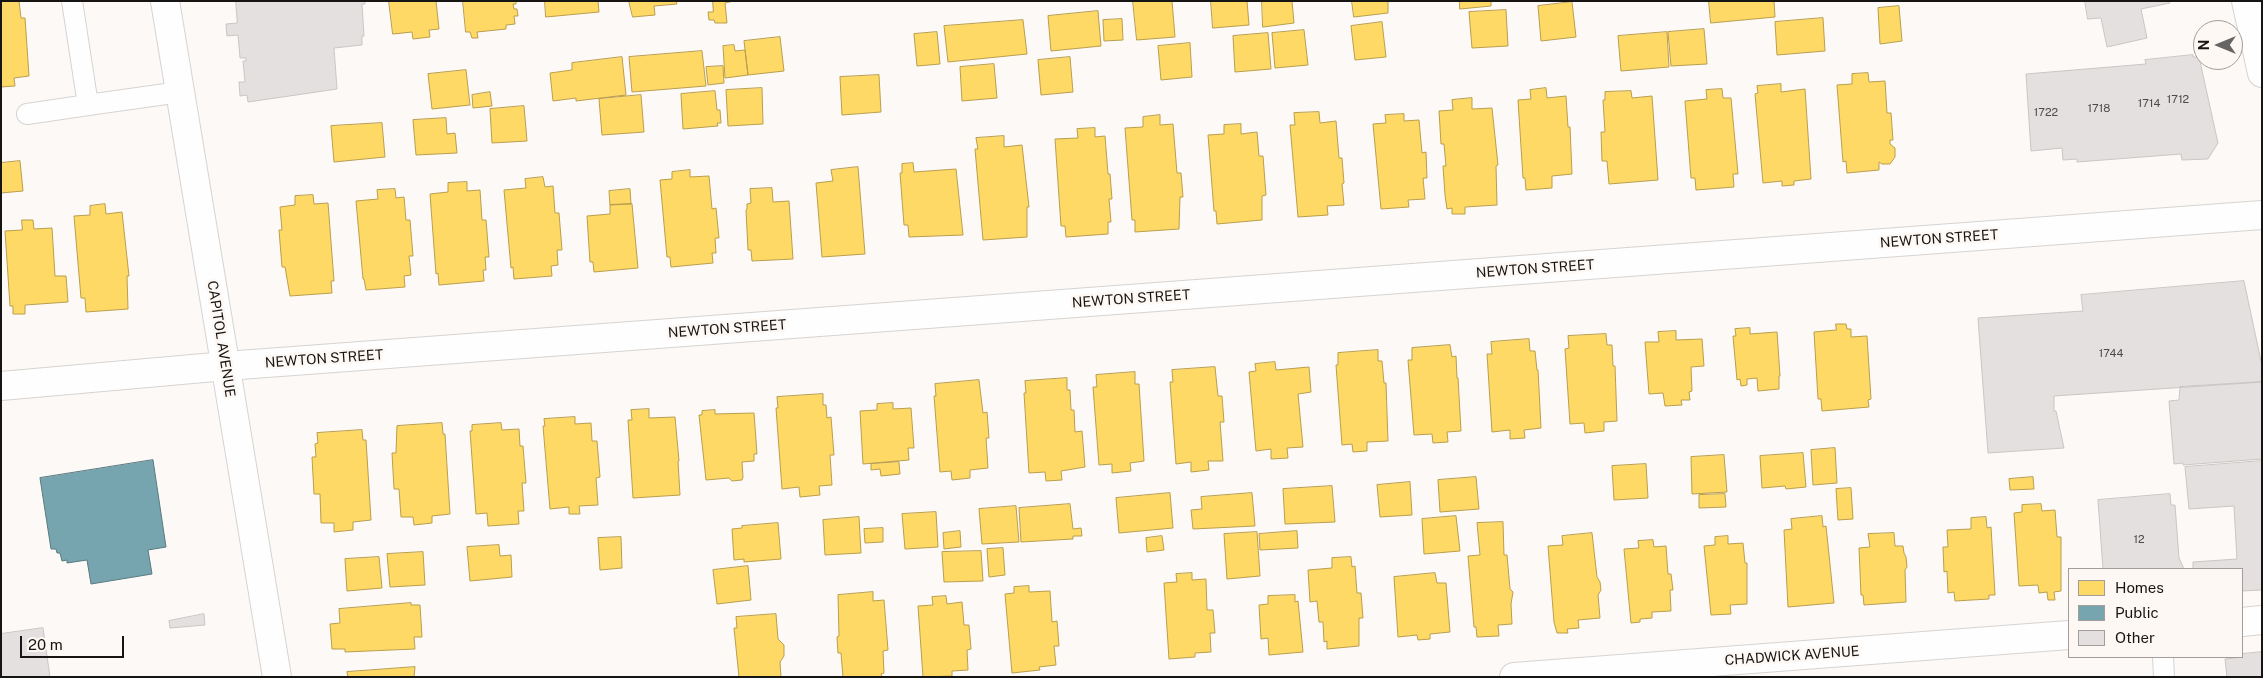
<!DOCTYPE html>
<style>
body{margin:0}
#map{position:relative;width:2263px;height:678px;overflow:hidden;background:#fcf9f6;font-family:"Public Sans",sans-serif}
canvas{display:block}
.frame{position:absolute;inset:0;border:2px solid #171514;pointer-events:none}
.legend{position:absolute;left:2068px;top:568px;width:175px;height:90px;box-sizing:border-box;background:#fef8f4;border:1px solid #a29d9a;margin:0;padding:6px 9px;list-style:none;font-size:15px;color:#171514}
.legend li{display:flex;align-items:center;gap:10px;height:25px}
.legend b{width:25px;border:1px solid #a29d9a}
.north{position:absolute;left:2193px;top:20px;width:50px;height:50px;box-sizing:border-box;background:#fef8f4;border:1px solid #a29d9a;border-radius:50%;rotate:270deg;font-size:14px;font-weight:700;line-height:20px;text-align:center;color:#171514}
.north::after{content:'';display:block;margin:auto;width:18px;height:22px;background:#676563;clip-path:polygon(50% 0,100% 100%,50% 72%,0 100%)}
.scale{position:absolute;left:20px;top:636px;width:104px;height:22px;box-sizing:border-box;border:2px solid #171514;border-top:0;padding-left:6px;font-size:15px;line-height:18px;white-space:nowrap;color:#171514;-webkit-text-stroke:4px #fef8f4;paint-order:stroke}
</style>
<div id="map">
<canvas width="2263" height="678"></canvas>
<div class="frame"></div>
<ul class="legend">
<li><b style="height:14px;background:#ffd966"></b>Homes</li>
<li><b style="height:14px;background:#76a5af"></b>Public</li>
<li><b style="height:14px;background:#e3e0df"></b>Other</li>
</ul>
<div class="north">N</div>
<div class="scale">20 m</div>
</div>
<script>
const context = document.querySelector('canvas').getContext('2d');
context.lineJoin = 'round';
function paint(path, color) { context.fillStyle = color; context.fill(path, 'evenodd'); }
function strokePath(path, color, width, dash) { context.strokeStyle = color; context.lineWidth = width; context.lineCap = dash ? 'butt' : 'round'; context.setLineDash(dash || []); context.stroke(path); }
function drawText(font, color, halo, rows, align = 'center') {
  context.font = font + ' "Public Sans",sans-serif'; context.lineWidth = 5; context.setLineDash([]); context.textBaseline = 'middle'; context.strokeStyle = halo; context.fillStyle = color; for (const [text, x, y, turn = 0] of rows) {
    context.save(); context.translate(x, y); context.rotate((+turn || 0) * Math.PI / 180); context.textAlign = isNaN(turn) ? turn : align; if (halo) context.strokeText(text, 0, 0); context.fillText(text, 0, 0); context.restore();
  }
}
const homes = new Path2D(`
 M1,1h18l2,17h4l4,58 -15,2 1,8 -14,1z
 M389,1h47l3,28 -10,1 1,7 -17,2 -1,-7 -19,2z
 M463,1h53v3h-3l1,5h3l1,7h-4l1,8 -9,1v4l-29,3 1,6h-6l-2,-6h-4z
 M545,1h53l1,11 -53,5z
 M629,1h47l1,3 -23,2 1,9 -22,2z
 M713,1h21l-9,2 2,20h-12l-1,-3h-5l-1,-8h5z
 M1133,1h39l3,36 -38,3z
 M1211,1h36l2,24 -36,3z
 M1262,1h30l2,22 -31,4z
 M1352,1h36v12l-34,4z
 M1460,1h31v5l-31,3z
 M1709,1h65l1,16 -64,6z
 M1572,2l4,35 -35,4 -3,-35z
 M1899,6l3,35 -22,3 -2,-36z
 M1506,10l2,36 -36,2 -3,-36z
 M1098,11l3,35 -50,5 -3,-35z
 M1823,18l2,33 -48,4 -2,-33z
 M1122,19l1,21 -19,1 -1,-21z
 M1023,20l4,34 -79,8 -4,-36z
 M1382,22l4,35 -31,3 -4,-34z
 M1704,29l3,35 -36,2 -3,-34z
 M1304,30l4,35 -33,3 -3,-35z
 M937,32l3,32 -23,2 -3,-32z
 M1667,32l2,35 -48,4 -3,-35z
 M1268,33l3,36 -36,3 -2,-36z
 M780,37l4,34 -36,4 -4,-34z
 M1190,43l2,34 -31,3 -3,-34z
 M734,45l1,6 10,-1 3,25 -23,3 -2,-32z
 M702,51l4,35 -74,6 -3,-35z
 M622,57l4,38 -50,6v-3l-23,3 -3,-28 22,-3v-7z
 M1070,57l3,35 -32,3 -3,-35z
 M994,64l3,34 -35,3 -2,-34z
 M723,66l1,17 -16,2 -2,-18z
 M466,70l4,35 -38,4 -4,-35z
 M1868,73l1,9 16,-1 2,32h4l2,27h-3v4l5,4v9l-5,7h-8l-3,-2v8l-32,3 -1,-12 -3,1 -6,-77 15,-1v-10z
 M879,75l2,37 -39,3 -2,-38z
 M1781,84v8l24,-3 6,90 -17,2v4l-12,1v-5l-19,2 -8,-89 3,-1 -1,-7z
 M762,88l1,36 -35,2 -2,-36z
 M1546,88l1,10 19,-2 2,31h2l2,47 -20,2v12l-26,2 -1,-12h-2l-5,-78 13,-1 -1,-9z
 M1722,89l1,9h8l7,76h-5l1,13 -38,3 -1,-12h-4l-6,-77 22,-2 -1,-9z
 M715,91l2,19h3l1,13h-4l1,3 -35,3 -2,-35z
 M1631,91l1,7 20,-2 6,84 -49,4 -2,-23h-5l-1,-29h4l-2,-32h2v-8z
 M490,92l2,14 -19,2 -1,-13z
 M641,95l3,37 -42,3 -3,-36z
 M1472,98v11l20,-1 6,57 -2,1 1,39 -32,2v7h-13v-6l-5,1 -2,-14 -2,-29h3l-2,-22h-3l-2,-33 14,-1 -1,-10z
 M524,106l3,35 -35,2 -2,-34z
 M1319,112l1,11 16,-2 3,37h3l2,25 -2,1 2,21 -17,1 1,9 -30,2 -8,-92h5l-1,-12z
 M1404,114v7l15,-1 3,33 4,-1 1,26h-4l2,21 -17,1 1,7 -28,2 -8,-85 13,-1 -1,-8z
 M1160,115v10l13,-1 4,49h4l2,24h-3l-1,32 -44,3v-12h-3l-7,-92 18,-1v-10z
 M446,118l1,16 8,-1 2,20 -41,2 -3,-35z
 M382,123l3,34 -51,5 -3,-36z
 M1241,124v10l16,-2 2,24h4l3,39 -4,1v24l-45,4 -1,-13h-2l-6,-76 16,-1v-9z
 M1095,128v9l10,-1 3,38h2l2,25h-3l2,23h-3v12l-42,3 -1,-11h-4l-6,-87 23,-1 -1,-9z
 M1004,136v11l18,-2 7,62h-2v30l-44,3 -8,-91h3l-2,-11z
 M20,161l3,30 -22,2v-30z
 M913,163l1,9 42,-3 7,66 -54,2 -1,-12h-4l-4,-52h2v-9z
 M858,167l7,87 -43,3 -6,-74 17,-2 -2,-11z
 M690,170v7l19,-1 3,33 4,-1 3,30h-4l1,15h-4l1,10 -42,4 -1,-10h-3l-7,-77 12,-1v-7z
 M543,177l2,10 8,-1 2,27h4l3,37h-5l1,15 -7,1 1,10 -38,3 -1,-12 -2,1 -7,-78 22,-2 -1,-9z
 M467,182v9l13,-1 2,30h4l3,37h-4l1,13h-3l1,11 -45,4 -1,-12 -2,1 -6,-80 18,-2v-9z
 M772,188l1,14 16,-1 4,58 -41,2 -1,-11h-3l-2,-40 1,-1v-5l4,-1 -1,-14z
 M395,189l1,9 8,-1 2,23h4l3,36h-4l2,19 -7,1 1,11 -39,3 -2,-11h-1l-7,-78 22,-2 -1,-9z
 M630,189l1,15 -21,1 -1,-14z
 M313,195l1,9 14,-1 6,78h-3l1,12 -42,3 -5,-29h-3l-3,-37h3l-2,-23 15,-2v-9z
 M105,204l1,10 16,-2 7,64h-2l1,33 -42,3 -1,-14h-4l-7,-82 16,-1v-9z
 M632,204l6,64 -44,4 -1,-10h-3l-3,-46 23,-2v-9z
 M22,220h11l1,9 18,-1 3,48h11l2,26 -43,3v9h-12v-8h-3l-5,-75 17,-1z
 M1836,324h10l1,5h4v8l16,-1 4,63 -3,1 1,7 -47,4 -1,-12h-3l-4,-67 22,-2z
 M1750,328v6l27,-2 3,44h-1v13l-21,2 -1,-13 -10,1v6l-6,1 -1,-7 -3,1 -4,-44h3l-1,-7z
 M1676,331v9l26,-1 2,27 -13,1 1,24 -3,1 1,8h-9l1,5 -17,1 -2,-13 -14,1 -4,-52h14l-1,-10z
 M1606,334l1,11h5l1,21h2l2,55 -13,1v9l-19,2 -1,-10 -14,1 -5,-75 4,-1 -1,-12z
 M1529,339l1,12h5l2,19h1l3,58 -17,2 1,8 -15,1v-9l-18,2 -5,-78h5l-1,-12z
 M1450,345l2,12 4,-1 1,22h1l3,53 -14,1 1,10 -15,1 -1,-9 -18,1 -6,-75h4v-12z
 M1378,350v11h4l2,22h2l2,58 -21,1v9l-14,1 -1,-8 -10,1 -6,-80h2v-12z
 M1275,362l1,8 33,-3 2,25 -13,2 5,53 -16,1 1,10 -17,1v-10l-15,2 -7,-79 7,-1 -1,-7z
 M1215,367l3,29h4l2,26h-4l3,39h-15l1,9 -18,2v-10l-15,2 -6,-82h3l-1,-12z
 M1135,372v12h4l5,77 -14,2 1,8 -19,2v-9l-13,1 -6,-78h4l-1,-12z
 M1067,378v12h3l1,20h3l1,22 7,-1 3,36 -24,4 1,9 -16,1 -1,-9 -16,1 -5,-80h2l-1,-12z
 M979,380l4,33 4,-1 2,26h-3l2,30 -18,2v8l-18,2 -1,-9 -11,1 -6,-76h2l-1,-12z
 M823,394v11h3l1,13 4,-1 3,38h-4l2,30 -13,1 1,9 -20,2 -1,-10 -17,2 -6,-81h2l-1,-11z
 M893,403v6l18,-1 3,40h-6l1,12 -46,4 -3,-53 17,-1v-6z
 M649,409v9l26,-1 4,44h-1l2,34 -47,3 -5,-78h4l-1,-10z
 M715,410v4l39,-1 3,41h-3v7l-12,1 1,15 -1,3 -10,1 -3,-3 -23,2 -7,-65h3v-4z
 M575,417v7l16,-1 1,18h5l3,36 -4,1 2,27 -19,1 1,8h-11v-7l-19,2 -7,-83h2l-1,-7z
 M442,423l1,11h2l5,80 -18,2v7l-18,2 -1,-8h-12l-2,-28h-5l-2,-36h4l1,-27z
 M501,423l1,7 17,-1 1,17h3l3,37h-4l2,28h-6l1,13 -31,2 -1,-13 -11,1 -6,-83h2v-6z
 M362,430l1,10h3l5,80 -18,2v8l-19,2v-9h-13l-1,-29h-6l-2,-37h4l-1,-13 3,-1 -1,-10z
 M1835,448l2,35 -24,2 -2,-35z
 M1803,453l3,34 -20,2 -1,-3 -23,2 -2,-32z
 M1724,455l3,37 -35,2 -1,-37z
 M899,462l1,12 -19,2 -1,-7 -9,1v-6z
 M1646,464l2,34 -34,2 -2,-34z
 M1476,477l3,32 -39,3 -2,-32z
 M2033,477l1,12 -24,1 -1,-11z
 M1410,482l2,33 -32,2 -3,-32z
 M1332,486l3,36 -50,2 -2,-35z
 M1851,488l2,31 -15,1 -2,-31z
 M1170,493l3,35 -54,5 -3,-35z
 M1252,493l3,33 -62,3 -2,-19 11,-1 -1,-12z
 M1725,494l1,13 -27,1v-13z
 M1070,504l3,25 8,-1 1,8h-9v3l-52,3 -2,-34z
 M2041,504l1,7 13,-1 2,27h4v54l-7,1 1,8h-7l-1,-8 -8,1 -1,-8 -19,1 -5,-73 8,-1v-7z
 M1016,506l3,36 -37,2 -3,-35z
 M936,512l2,35 -33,2 -3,-35z
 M1456,516l4,35 -36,3 -2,-35z
 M1822,516l1,11 3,-1 8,77 -46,4 -4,-77 8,-1 -1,-10z
 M859,517l2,36 -36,2 -2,-35z
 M1986,517l1,11 4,-1 4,68h-6v4l-34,2 -1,-9 -6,1 -1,-22 -3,1 -1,-25h5l-1,-17 24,-1v-11z
 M1503,522l1,33h3l3,34 3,3 -2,12 1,20 -14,1 1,11 -22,1 -1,-10h-2l-6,-71 12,-1 -3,-32z
 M778,523l3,36 -37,3v-3l-10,1 -2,-31 10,-1v-2z
 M883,528v14l-18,1 -1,-14z
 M960,531l1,16 -17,2 -1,-16z
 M1297,531l1,17 -38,2 -1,-16z
 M1257,532l3,44 -33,3 -3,-45z
 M1592,533l5,44 3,5 1,8 -3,5 2,23 -22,2 1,8 -12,1 1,4h-11l-3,-11 -6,-76 15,-1 -1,-9z
 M1894,533l1,13h8l1,7 2,4 1,10 -2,3 1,32 -42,3 -1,-10h-2l-2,-47 11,-1 -2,-13z
 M1162,536l2,14 -17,2 -1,-14z
 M1728,536v8l15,-1 2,20h2v41l-17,1 1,9 -20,1 -7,-69 11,-1v-8z
 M621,537l1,31 -22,2 -2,-32z
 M1653,540l1,7 12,-1 2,28h3l2,16h-3l1,21 -19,1v6l-12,1v3l-9,1 -7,-74 15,-1 -1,-7z
 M499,545l1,11 11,-1 1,22 -42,4 -3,-34z
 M1003,548l2,27 -16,2 -2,-28z
 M981,551l2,30 -39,1 -2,-30z
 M423,552l2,33 -35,2 -3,-33z
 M379,557l3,31 -35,3 -2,-32z
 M1351,557l1,10 3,-1 2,27h4l2,25h-4v28l-32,3v-8l-3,1 -1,-20h-4l-2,-21 -7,1 -2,-32 24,-2v-10z
 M748,566l3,34 -34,4 -4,-34z
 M1192,573v7l14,-1 1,31h6l2,23h-5l1,19 -16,1v4l-26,2 -5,-76 13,-1 -1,-8z
 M1435,573l2,10h9l4,49 -20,2v5l-12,1 -1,-5 -19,2 -4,-60z
 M1029,586v6l21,-1 2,31 5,-1 2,25h-5l2,19 -17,2 1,3 -28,3 -7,-79 9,-1v-6z
 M873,592v9l11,-1 4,50 -5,1 1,22 -3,1 1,3h-39l-2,-24h-3l-1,-16 2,-1 -1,-41z
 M1295,595v7l3,-1 5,51 -34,3 -1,-17 -7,1 -2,-34 9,-1v-8z
 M946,596l1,8 15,-2 2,23h5l2,24 -4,1 1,20 -16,1v5l-29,1 -5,-71 15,-1 -1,-8z
 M411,603v2h9l2,32h-8l1,12 -70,3v-3h-13l-2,-25 10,-1 -1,-14z
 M776,614l2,25 6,6v11l-4,6 1,15h-42l-5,-49h3l-1,-11z
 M415,667l-1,10h-66l-1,-5z`);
paint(homes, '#ffd966');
strokePath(homes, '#b99e4d', 1);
const public = new Path2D(`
 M153,460l13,87 -18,3 4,24 -61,10 -4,-24 -20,3v-3l-5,1 -2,-8h-3l-1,-4h-5l-11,-71z`);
paint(public, '#76a5af');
strokePath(public, '#5a7a80', 1);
const building = new Path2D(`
 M236,1h129v3h-3l2,32h-2v9l-28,3 3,41 -89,13 -1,-7 -7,1 -1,-14h6l-2,-21h3v-3h-6l-2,-23 -11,1 -1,-12 11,-1z
 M2085,1h84l1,2 -29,6 6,29 -40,9 -6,-29 -13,1z
 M2193,55v2h6l19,86 -10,16 -26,1 -1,-6 -104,8v-3l-14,1 -1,-12 -31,3 -5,-77 120,-10 -1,-4z
 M2244,281l18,85v16l-208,14v15h2l8,37 -76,5 -10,-135 105,-7 -2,-16z
 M2262,382v77l-79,6v-2l-9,1 -5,-63 10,-1 1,-13z
 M2262,461v129l-20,1v-22h-49v-7l44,-3 -3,-53 -45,3 -4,-42z
 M2170,494l1,11h4l4,53 5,11h-81l-5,-69z
 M204,614l1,11 -35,3 -1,-7z
 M43,628l7,49h-49v-43z
 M2262,652v25h-35l-2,-18 17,-2v-3z`);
paint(building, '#e3e0df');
strokePath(building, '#c9c6c4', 1);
const lane = new Path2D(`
 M72,1l16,104 92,-13
 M27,114l61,-9
 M2163,657l1,20`);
const street = new Path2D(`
 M1,386l225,-20 2036,-151
 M2242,622l20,-2
 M1514,677l555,-42`);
const secondary = new Path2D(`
 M165,1l112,676
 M2246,1l16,72`);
strokePath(lane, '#d6d4d2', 22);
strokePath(street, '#d6d4d2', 30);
strokePath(secondary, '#d6d4d2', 30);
strokePath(lane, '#fffefe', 20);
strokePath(street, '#fffefe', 28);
strokePath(secondary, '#fffefe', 28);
drawText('11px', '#4c4a49', null, [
 ["1712",2178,100],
 ["1714",2149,104],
 ["1718",2099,109],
 ["1722",2046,113],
 ["1744",2111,354],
 ["12",2139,540]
]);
drawText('14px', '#171514', '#fef8f4', [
 ["NEWTON STREET",1939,239,-4],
 ["NEWTON STREET",1535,269,-4],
 ["NEWTON STREET",1131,299,-4],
 ["NEWTON STREET",727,329,-4],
 ["CAPITOL AVENUE",221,339,81],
 ["NEWTON STREET",324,359,-4],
 ["CHADWICK AVENUE",1792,656,-4]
]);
</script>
